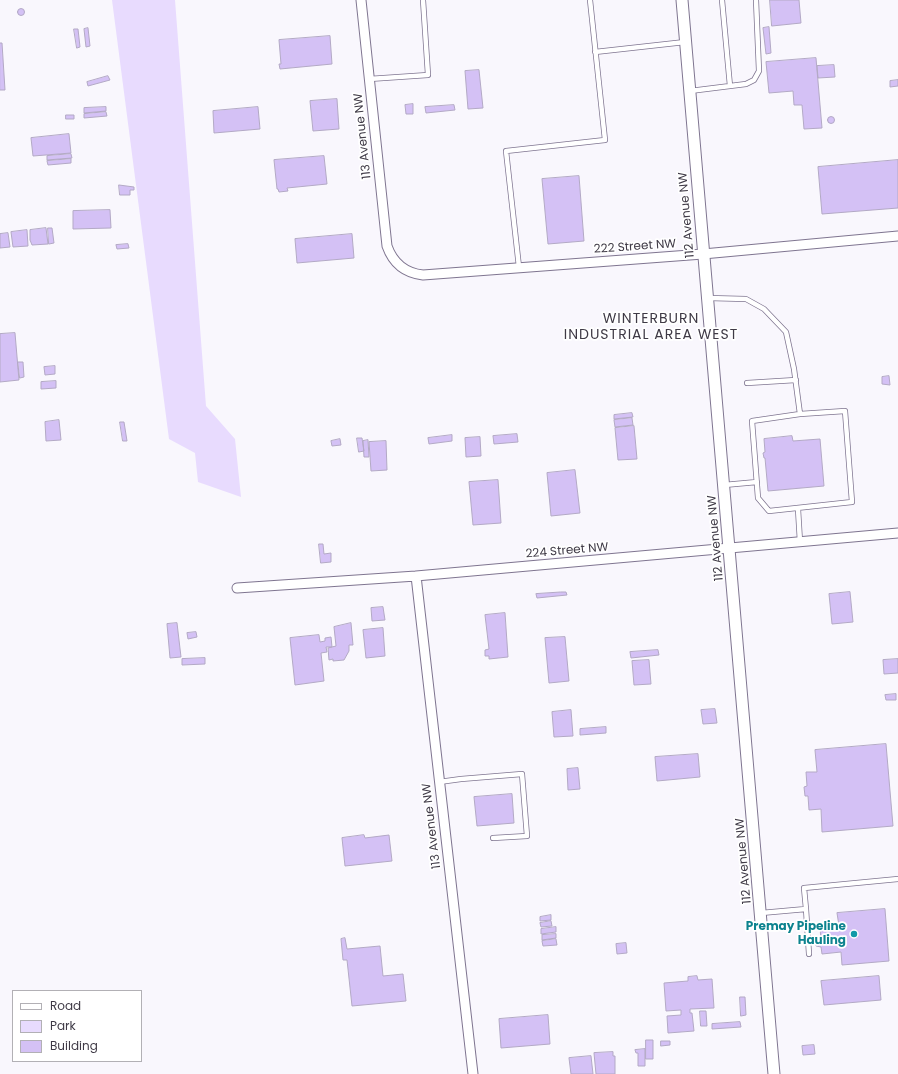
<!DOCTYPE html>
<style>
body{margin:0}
#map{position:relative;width:898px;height:1074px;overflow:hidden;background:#f9f7fd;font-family:Poppins,sans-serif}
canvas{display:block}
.legend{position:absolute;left:12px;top:990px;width:130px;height:72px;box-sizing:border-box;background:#fff;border:1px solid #b2b0b5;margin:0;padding:5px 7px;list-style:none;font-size:12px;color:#3f3a46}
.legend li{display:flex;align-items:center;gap:8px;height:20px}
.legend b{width:20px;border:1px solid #b2b0b5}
</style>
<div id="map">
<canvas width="898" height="1074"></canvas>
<ul class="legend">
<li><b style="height:5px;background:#fff"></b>Road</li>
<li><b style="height:11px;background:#e8dbfe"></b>Park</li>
<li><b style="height:11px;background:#d4c1f5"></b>Building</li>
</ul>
</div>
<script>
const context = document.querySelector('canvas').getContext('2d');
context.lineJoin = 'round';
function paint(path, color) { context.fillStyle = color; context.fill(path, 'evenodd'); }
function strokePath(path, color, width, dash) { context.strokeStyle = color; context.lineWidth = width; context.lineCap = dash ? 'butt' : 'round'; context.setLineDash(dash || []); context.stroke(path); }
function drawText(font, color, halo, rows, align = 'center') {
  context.font = font + ' Poppins,sans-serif'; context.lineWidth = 3.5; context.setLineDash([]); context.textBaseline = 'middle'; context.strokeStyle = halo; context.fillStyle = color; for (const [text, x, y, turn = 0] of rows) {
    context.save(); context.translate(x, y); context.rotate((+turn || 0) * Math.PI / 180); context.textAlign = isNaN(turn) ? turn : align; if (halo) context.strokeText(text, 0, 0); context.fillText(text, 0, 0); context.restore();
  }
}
paint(new Path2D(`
 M112,0h63l31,406 29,33 6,58 -43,-15 -3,-29 -26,-14z`), '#e8dbfe');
const building = new Path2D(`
 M770,0h29l2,23 -29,3z
 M17.5 12a3.5 3.5 0 1 1 7 0a3.5 3.5 0 1 1-7 0Z
 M769,27l2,26 -5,1 -3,-26z
 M88,28l2,18 -4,1 -2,-18z
 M74,29h4l2,18 -3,1z
 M330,36l2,28 -52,5 -1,-5h2l-2,-24z
 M0,43h2l3,47h-5z
 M816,58l6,70 -18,1 -2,-24h-8l-1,-14 -24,2 -3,-31z
 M834,65l1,12 -17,1 -1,-12z
 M479,70l4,38 -15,1 -3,-38z
 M108,76l2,4 -22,6 -1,-4z
 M898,80v6l-8,1v-6z
 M337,99l2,30 -26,2 -3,-30z
 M413,104v10h-7l-1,-9z
 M454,105l1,5 -29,3 -1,-6z
 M106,107v4l-22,2v-5z
 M258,107l2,22 -46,4 -1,-22z
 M106,112l1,4 -23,2v-4z
 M66,115h8v4h-8z
 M827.5 120a3.5 3.5 0 1 1 7 0a3.5 3.5 0 1 1-7 0Z
 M69,134l2,19 -38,3 -2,-18z
 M71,154l1,4 -25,2v-4z
 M324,156l3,28 -40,4 1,3 -9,1 -1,-3h-1l-3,-29z
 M71,159v4l-23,2 -1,-4z
 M898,160v48l-76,6 -4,-47z
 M579,176l5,65 -36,3 -6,-65z
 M119,185l15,2v3h-4v5h-10z
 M110,210l1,18 -38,1v-18z
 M46,228l2,16 -16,1 -2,-5v-10z
 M48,228h4l2,15 -5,1z
 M27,230l1,16 -15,1 -2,-15z
 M8,233l2,14 -10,1v-14z
 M352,234l2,24 -57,5 -2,-24z
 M128,244l1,4 -12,1 -1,-4z
 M15,333l4,47 -19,2v-48z
 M18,362h5l1,15 -4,1z
 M55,366v8l-10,1 -1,-8z
 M889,376l1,9 -8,-1v-7z
 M56,381v7l-15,1v-7z
 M632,413l1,4 -19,2v-4z
 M632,418l1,7 -18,2 -1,-7z
 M59,420l2,20 -15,1 -1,-19z
 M120,422h4l3,19h-4z
 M634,426l3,33 -19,1 -3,-32z
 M517,434l1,8 -24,2 -1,-8z
 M452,435v6l-23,3 -1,-6z
 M792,436l1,5 27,-2 4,47 -56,5 -3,-33h-1l-1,-5 2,-1 -1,-13z
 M480,437l1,19 -15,1 -1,-19z
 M357,438h5l2,13 -5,1z
 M340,439l1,6 -9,1 -1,-5z
 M368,440l1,17h-5l-1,-16z
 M386,441l1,29 -16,1 -2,-29z
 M575,470l5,43 -29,3 -4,-43z
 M498,480l3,43 -28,2 -4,-43z
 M319,544h4l1,10 7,-1v9l-10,1z
 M561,592h5l1,3 -30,3 -1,-4z
 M850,592l3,30 -21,2 -3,-30z
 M383,607l2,13 -13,1 -1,-13z
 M505,613l3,44 -19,2v-3h-4v-6l4,-1 -4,-34z
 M177,623l4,34 -11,1 -3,-34z
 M351,623l2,22h-4v6l-5,9 -11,1v-2l-4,1 -1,-12 8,-2 -2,-19z
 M383,628l2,28 -19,2 -3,-28z
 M196,632l1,5 -9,2 -1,-6z
 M319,635l1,7 5,-1v-3l6,-1 1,10h-6l1,5 -6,1 3,28 -29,4 -5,-47z
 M565,637l4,44 -20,2 -4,-45z
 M658,650l1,5 -28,3 -1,-6z
 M205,658v6l-23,1v-6z
 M898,659v14l-14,1 -1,-14z
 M649,660l2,24 -17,1 -2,-24z
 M896,694v6h-10l-1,-5z
 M715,709l2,14 -14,1 -2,-14z
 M571,710l2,26 -19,1 -2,-25z
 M606,727v6l-26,2v-6z
 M886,744l7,82 -71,6 -1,-23 -12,1 -1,-14h-3l-1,-9 3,-1 -1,-14h11l-2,-22z
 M698,754l2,23 -43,4 -2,-24z
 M578,768l2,21 -12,1 -1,-21z
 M512,794l2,29 -37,3 -3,-29z
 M364,835l1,3 24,-3 3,26 -47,5 -3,-28z
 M885,909l4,52 -47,4 -1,-13 -19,2 -1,-7 -5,-1v-6h5l-1,-12 19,-2 -2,-13z
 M551,915v5l-11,1v-4z
 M551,921l1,5 -11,1 -1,-4z
 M556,927v5l-15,2v-5z
 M556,934v4l-14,2v-5z
 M345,938l2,11 33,-3 3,30 20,-2 3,27 -54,5 -5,-46h-4l-2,-21z
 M556,939l1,6 -14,1 -1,-5z
 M626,943l1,10 -10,1 -1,-10z
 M697,976l1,4 14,-1 2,29 -24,1v4h2l2,18 -26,2 -1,-17 14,-1v-5l-15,1 -2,-28 24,-2v-4z
 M879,976l2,24 -57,5 -3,-24z
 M740,997h5l1,18 -5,1z
 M700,1011h6l1,15h-6z
 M548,1015l2,29 -49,4 -2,-29z
 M740,1022l1,5 -29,2v-5z
 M646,1040h7v19h-7z
 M661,1041h9v4l-9,1z
 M814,1045l1,9 -12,1 -1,-9z
 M645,1049v17h-7v-13h-2l-1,-3z
 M613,1052v4h2v18h-19l-2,-21z
 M591,1056l2,18h-22l-2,-16z`);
paint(building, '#d4c1f5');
strokePath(building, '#b3a9c5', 1);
const service = new Path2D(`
 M722,0l8,86
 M595,52l90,-10
 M369,79l59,-4 -5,-75
 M690,91l56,-7 8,-4 5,-9 -3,-71
 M519,267l-13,-116 99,-11 -15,-140
 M708,298l38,1 18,10 22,23 8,37 6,45 -48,7 6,77 11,13 83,-9 -7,-91 -45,3
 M747,383l49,-3
 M724,485l33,-3
 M798,509l2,33
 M439,782l22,-3 61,-5 5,62 -34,2
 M806,909l-2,-21 94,-9
 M761,913l45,-4 3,45`);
const minor = new Path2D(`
 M361,0l26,246c6,17 18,27 36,29l280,-21 195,-18
 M416,576l57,498
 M237,588l179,-12 482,-43`);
const tertiary = new Path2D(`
 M682,0l92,1074`);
strokePath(service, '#7f7590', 6);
strokePath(minor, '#7f7590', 11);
strokePath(tertiary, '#7f7590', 13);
strokePath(service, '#fff', 4.5);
strokePath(minor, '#fff', 9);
strokePath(tertiary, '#fff', 11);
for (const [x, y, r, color] of [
 [854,934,4,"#0f9aa8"]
]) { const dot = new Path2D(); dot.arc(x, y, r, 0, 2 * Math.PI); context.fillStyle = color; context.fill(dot); strokePath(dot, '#fff', 1.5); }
drawText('12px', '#3f3a46', '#fff', [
 ["113 Avenue NW",363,136,-96],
 ["112 Avenue NW",687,215,-95],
 ["222 Street NW",635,247,-4],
 ["112 Avenue NW",716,538,-95],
 ["224 Street NW",567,551,-5],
 ["113 Avenue NW",432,826,-97],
 ["112 Avenue NW",744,861,-95]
]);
drawText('bold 12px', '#0d838f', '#fff', [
 ["Premay Pipeline",846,927],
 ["Hauling",846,941]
], 'right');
context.letterSpacing = '1px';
drawText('14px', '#3f3a46', '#fff', [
 ["WINTERBURN",651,319],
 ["INDUSTRIAL AREA WEST",651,335]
]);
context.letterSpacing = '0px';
</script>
